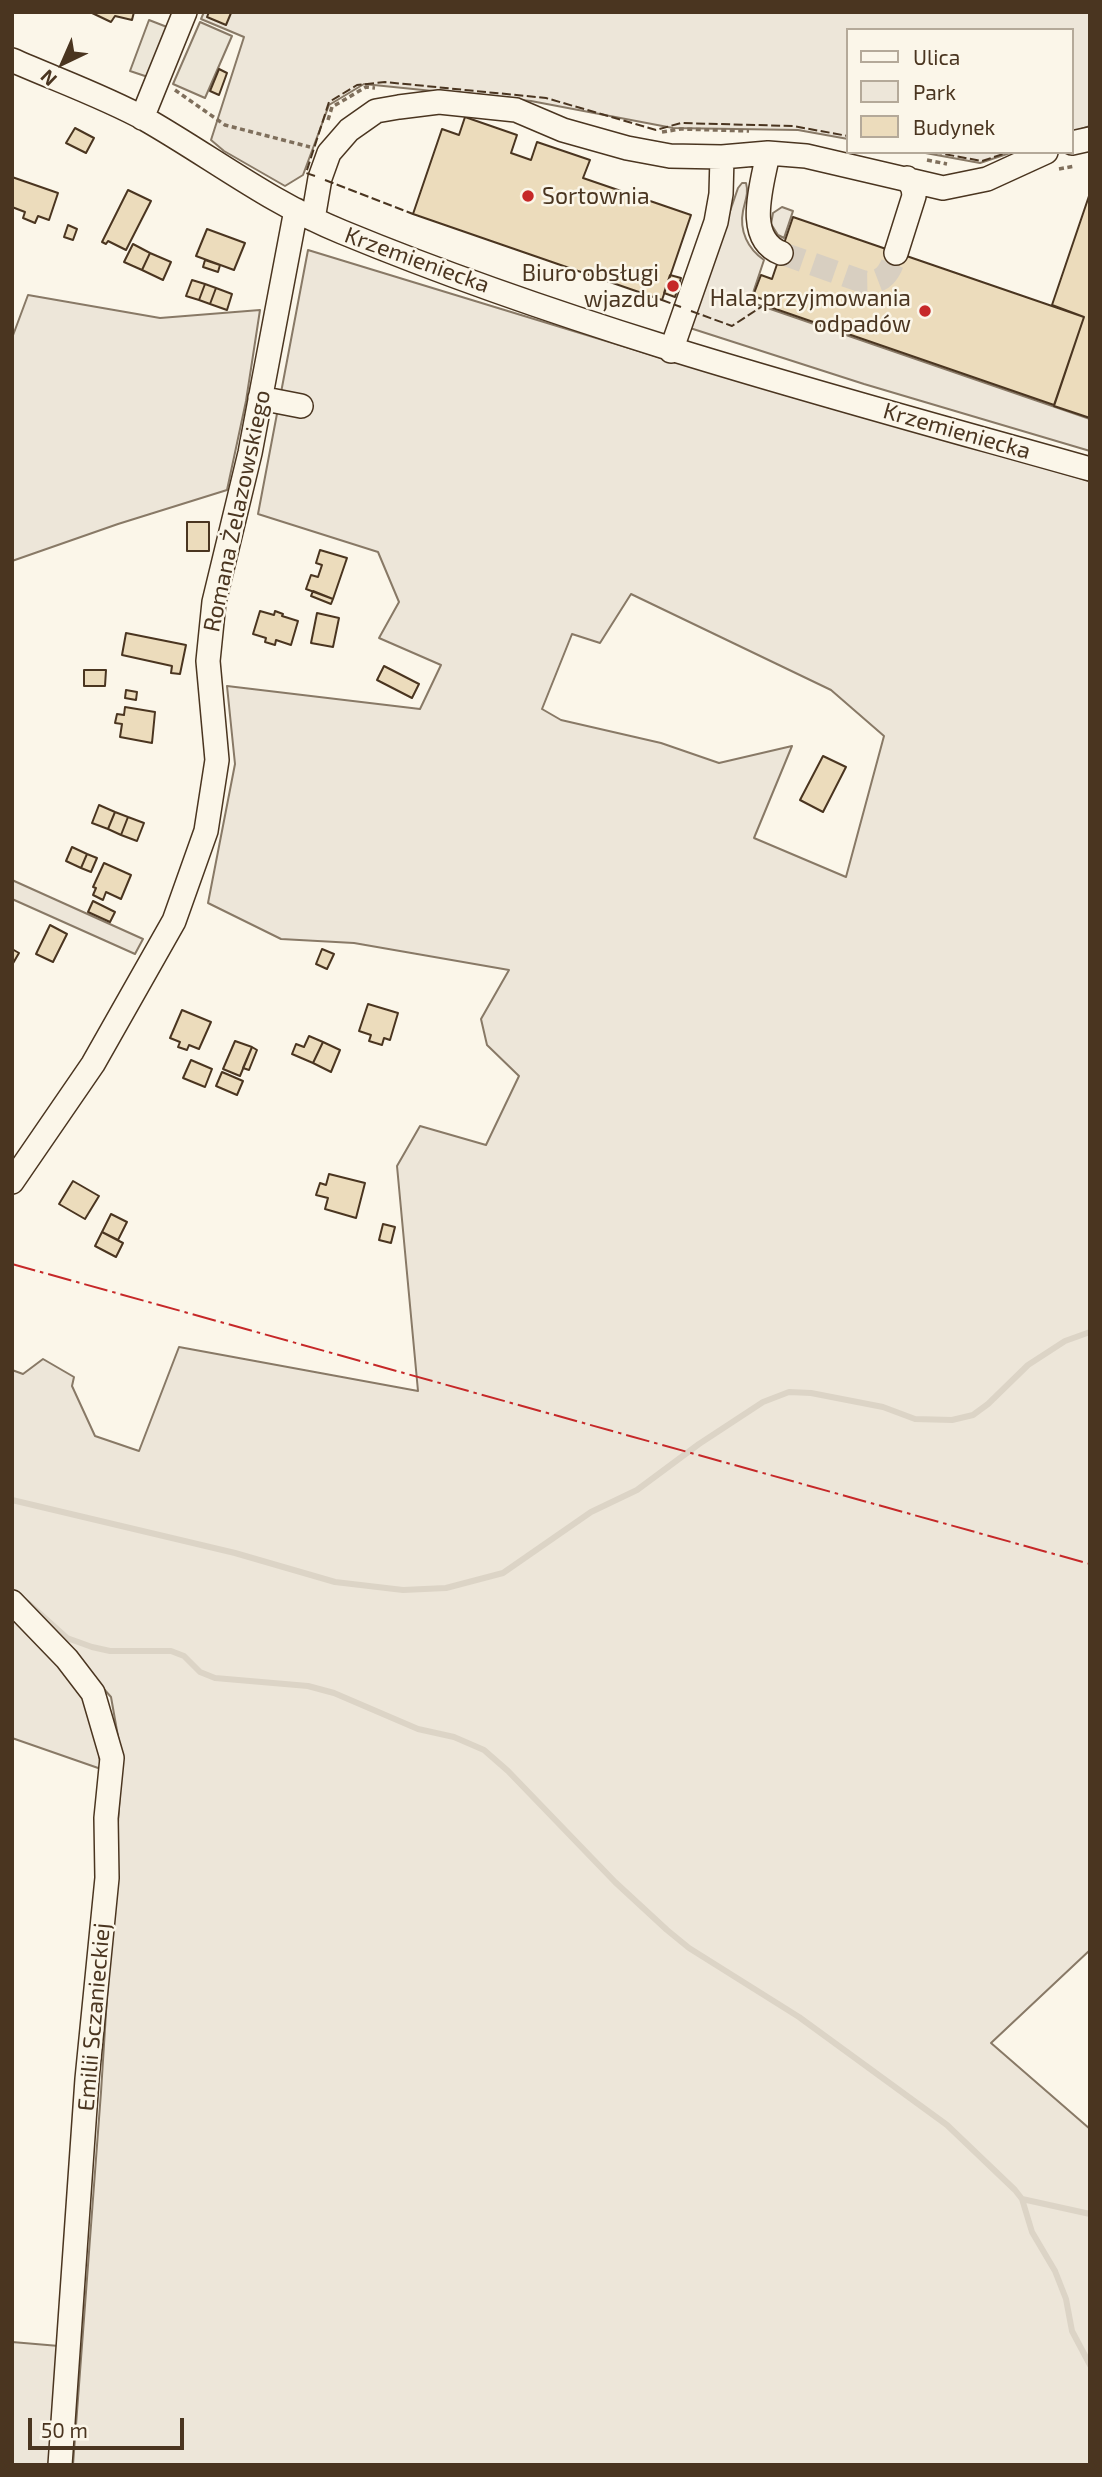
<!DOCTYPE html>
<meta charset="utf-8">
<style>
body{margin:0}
#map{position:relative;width:1102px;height:2477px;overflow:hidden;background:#fbf6e9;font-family:"Exo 2",sans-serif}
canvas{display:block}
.frame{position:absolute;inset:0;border:14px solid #4a3520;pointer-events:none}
.legend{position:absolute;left:846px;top:28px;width:228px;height:126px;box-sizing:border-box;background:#fbf6e9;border:2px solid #b4a999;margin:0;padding:9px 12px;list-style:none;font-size:21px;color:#4a3520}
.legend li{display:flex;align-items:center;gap:14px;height:35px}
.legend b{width:35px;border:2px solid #b4a999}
.north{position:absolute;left:28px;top:28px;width:70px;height:70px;-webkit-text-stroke:5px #fbf6e9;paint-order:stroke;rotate:224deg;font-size:19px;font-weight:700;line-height:28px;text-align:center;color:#4a3520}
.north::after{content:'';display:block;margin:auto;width:24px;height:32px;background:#4a3520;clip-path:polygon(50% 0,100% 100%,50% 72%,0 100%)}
.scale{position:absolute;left:28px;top:2418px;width:156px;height:32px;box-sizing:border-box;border:4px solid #4a3520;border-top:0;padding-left:9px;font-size:21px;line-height:24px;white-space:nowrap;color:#4a3520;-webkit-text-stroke:5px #fbf6e9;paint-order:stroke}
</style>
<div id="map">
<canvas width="1102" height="2477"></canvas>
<div class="frame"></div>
<ul class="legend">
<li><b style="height:9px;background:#fbf6e9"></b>Ulica</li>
<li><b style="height:19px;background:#ede6d9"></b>Park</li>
<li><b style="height:19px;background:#ecdcbc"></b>Budynek</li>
</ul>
<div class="north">N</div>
<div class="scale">50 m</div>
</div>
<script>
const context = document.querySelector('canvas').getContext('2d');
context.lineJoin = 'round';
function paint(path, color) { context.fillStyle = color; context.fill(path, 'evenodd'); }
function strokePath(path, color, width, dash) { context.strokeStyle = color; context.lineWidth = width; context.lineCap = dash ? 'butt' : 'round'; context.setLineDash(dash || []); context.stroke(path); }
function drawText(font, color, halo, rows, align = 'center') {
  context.font = font + ' "Exo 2",sans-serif'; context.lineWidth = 5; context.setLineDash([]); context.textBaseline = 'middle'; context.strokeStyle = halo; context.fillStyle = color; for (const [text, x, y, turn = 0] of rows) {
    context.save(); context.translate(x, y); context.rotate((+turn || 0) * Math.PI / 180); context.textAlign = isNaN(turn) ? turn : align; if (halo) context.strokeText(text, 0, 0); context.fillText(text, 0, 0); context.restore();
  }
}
const green = new Path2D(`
 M204,12h886v114l-18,6v-102h-224v109l-50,-9 -125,-2 -142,-27 -167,-17 -35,21 -26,70 -18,11 -61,-35 -13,-11 33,-103 -43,-18z
 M920,152h93l-33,11z
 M742,183h4c3,10 -1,18 -3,28 -4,20 5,38 21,49l-14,42 340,117v32l-226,-67 -174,-56 48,-140z
 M782,207l11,4 -9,27 -6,-3 -7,-11 2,-11z
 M308,250l357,109 425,122v1469l-99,93 99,86v336h-1017l28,-373 21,-333 -11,-62 -47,-53 -52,-49v-225l11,4 20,-15 31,18 -2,9 23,50 44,15 40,-104 239,44 -21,-225 23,-40 66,19 33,-69 -32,-31 -6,-26 28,-49 -155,-27 -73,-4 -73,-36 27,-139 -8,-78 193,23 21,-44 -62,-27 20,-36 -21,-50 -120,-38zM631,594l200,96 53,46 -38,141 -92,-39 38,-92 -73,17 -58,-20 -100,-23 -19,-11 30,-75 28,9z
 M28,295l132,23 100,-8 -14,91 -19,89 -109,34 -106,37v-223z
 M12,880l131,59 -8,15 -123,-55z
 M12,1610l59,61 23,47 7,51 -89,-31z
 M12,2342l47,4 -10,119h-37z`);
paint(green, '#ede6d9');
strokePath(green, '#887966', 2);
const parking = new Path2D(`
 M149,20l18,7 -19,50 -18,-6z
 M200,22l32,14 -27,62 -32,-14z`);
paint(parking, '#ede7d9');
strokePath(parking, '#887966', 2);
strokePath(new Path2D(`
 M12,1500l223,53 100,29 68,8 43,-2 57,-15 88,-61 46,-22 62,-46 64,-42 26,-10 22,1 72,14 32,12 37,1 21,-5 15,-11 40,-39 37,-24 25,-9
 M28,1603l39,35 25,9 18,4h61l13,5 16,16 15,6 93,8 26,7 84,36 36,8 30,13 24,21 107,111 52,48 22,18 110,69 148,108 68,65 7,9 10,33 23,39 11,28 6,32 18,34
 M1022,2199l68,15`), '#dcd4c6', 6);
const building = new Path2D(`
 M90,12h44l-2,8 -17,-4 -4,6z
 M209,12h21l1,1 -5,12 -19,-8z
 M219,69l8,4 -8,22 -9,-4z
 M465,117l52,18 -6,18 20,7 6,-18 53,18 -7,18 108,37 -29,85 -249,-86 29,-85 17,6z
 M75,128l19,10 -8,15 -20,-10z
 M12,177l46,16 -9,27 -11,-4 -3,7 -12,-5 2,-6 -13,-5z
 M128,190l23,11 -25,49 -18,-9 -2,3 -4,-2z
 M1090,193v225l-36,-12 30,-89 -32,-12z
 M793,217l291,100 -30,88 -290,-100 1,-5 -12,-4 8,-21 11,4z
 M68,225l9,4 -4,11 -9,-3z
 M207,229l38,14 -11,27 -38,-14z
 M133,244l17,9 -8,17 -18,-8z
 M150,253l21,9 -8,18 -21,-10z
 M205,260l15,5 -2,7 -15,-5z
 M670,275l11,3 -6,19 -11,-4z
 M192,280l13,4 -6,16 -13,-4z
 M205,284l11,4 -6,16 -11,-4z
 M216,288l16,6 -5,16 -17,-6z
 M187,522h22v29h-22z
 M320,550l27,8 -14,41 -27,-10 5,-14 7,2 4,-12 -6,-2z
 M313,591l20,8 -2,5 -20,-8z
 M260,611l14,4 1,-4 8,3 -1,2 16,5 -7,24 -15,-5 -1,5 -10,-3 1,-4 -13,-4z
 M317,613l22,5 -6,29 -22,-4z
 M126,633l60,12 -6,29 -9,-1 1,-7 -50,-11z
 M384,666l35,18 -7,14 -35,-18z
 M84,670h22l-1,16h-21z
 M126,690l11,2 -1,8 -11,-2z
 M125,707l30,5 -3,31 -32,-6 2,-13 -7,-1 2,-9 7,1z
 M823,756l23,11 -23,45 -23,-12z
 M99,805l16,7 -7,17 -16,-6z
 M115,812l13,5 -7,18 -13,-6z
 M128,817l16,6 -7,18 -16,-6z
 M72,847l15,7 -6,14 -15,-7z
 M87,854l10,4 -6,14 -10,-4z
 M104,863l27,12 -10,24 -15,-7 -3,8 -10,-5 3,-7 -3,-1z
 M93,901l22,11 -5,10 -22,-10z
 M50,925l17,9 -14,28 -17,-8z
 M12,949l7,4 -7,12z
 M322,949l12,5 -7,15 -11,-5z
 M368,1004l30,9 -8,27 -6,-2 -2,7 -13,-4 2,-6 -12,-4z
 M182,1010l29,12 -12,27 -10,-4 -2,5 -9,-3 2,-5 -10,-4z
 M309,1036l14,6 -10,21 -21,-9 4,-10 8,3z
 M235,1041l17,6 -12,29 -17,-7z
 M323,1042l17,8 -9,22 -18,-9z
 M252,1047l5,3 -8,20 -6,-2z
 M191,1060l21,9 -7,18 -22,-9z
 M222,1072l21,9 -6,14 -21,-9z
 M329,1174l36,9 -9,35 -31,-9 3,-11 -12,-3 4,-12 6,2z
 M73,1181l26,15 -14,23 -26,-15z
 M111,1214l16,8 -9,18 -16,-8z
 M383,1224l12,3 -4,16 -12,-3z
 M102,1232l21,11 -7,14 -21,-11z`);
paint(building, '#ecdcbc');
strokePath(building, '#4a3520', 2);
strokePath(new Path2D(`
 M781,253l83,29c22,1 26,-11 32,-29`), '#d8cfc1', 23, [23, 11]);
const minor = new Path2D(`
 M12,60c43,19 93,37 133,59 65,37 127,85 197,113 242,100 496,166 748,237
 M142,118l43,-106
 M1072,143l18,-4
 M768,153c-5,30 -25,85 13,100
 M313,219l7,-41 9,-25 20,-23 27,-19 23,-4 40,-5 77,8 47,20 64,18 43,8 52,1
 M896,253l18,-57 -1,-8 -6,-10
 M671,351l45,-129 5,-28 1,-37 46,-4 38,3 137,32 44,-9 59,-27
 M260,398l41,8
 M12,1182l81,-118 81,-143 32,-90 11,-71 -9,-99 6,-59 36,-149 46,-243
 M12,1602l55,57 26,34 19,65 -6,60 1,60 -20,201 -27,386`);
strokePath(minor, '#4a3520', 26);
strokePath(new Path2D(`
 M175,90l50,35 85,22
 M328,120l4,-13 34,-20 9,1
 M662,132l19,-3 68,2
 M927,160l20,4
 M1059,169l16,-3`), '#7f6f5c', 3.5, [5, 3.5]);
strokePath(minor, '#fbf6e9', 23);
strokePath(new Path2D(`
 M933,152l49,9 27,-9
 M315,176l-9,-3 23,-71 28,-17 28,-3 161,16 110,32 25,-7 112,3 55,10
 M325,180l88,34
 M662,300l19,7
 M691,311l41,15 32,-21`), '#4a3520', 2, [9, 3.5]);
strokePath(new Path2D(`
 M12,1264l1078,300`), '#c62828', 2, [24, 5, 3.5, 5]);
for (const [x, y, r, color] of [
 [528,196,7,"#c62828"],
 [673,286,7,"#c62828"],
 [925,311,7,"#c62828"]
]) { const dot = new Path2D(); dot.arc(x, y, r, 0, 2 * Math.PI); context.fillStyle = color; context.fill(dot); strokePath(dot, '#fbf6e9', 2.5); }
drawText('23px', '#4a3520', '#fbf6e9', [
 ["Sortownia",542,196,"left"],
 ["Biuro obsługi",659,273],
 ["wjazdu",659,299],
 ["Hala przyjmowania",911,298],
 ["odpadów",911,324]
], 'right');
drawText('23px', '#4a3520', '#fbf6e9', [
 ["Krzemieniecka",417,260,20],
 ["Krzemieniecka",957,431,16],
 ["Romana Żelazowskiego",237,511,-78],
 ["Emilii Sczanieckiej",94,2017,-85]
]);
</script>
